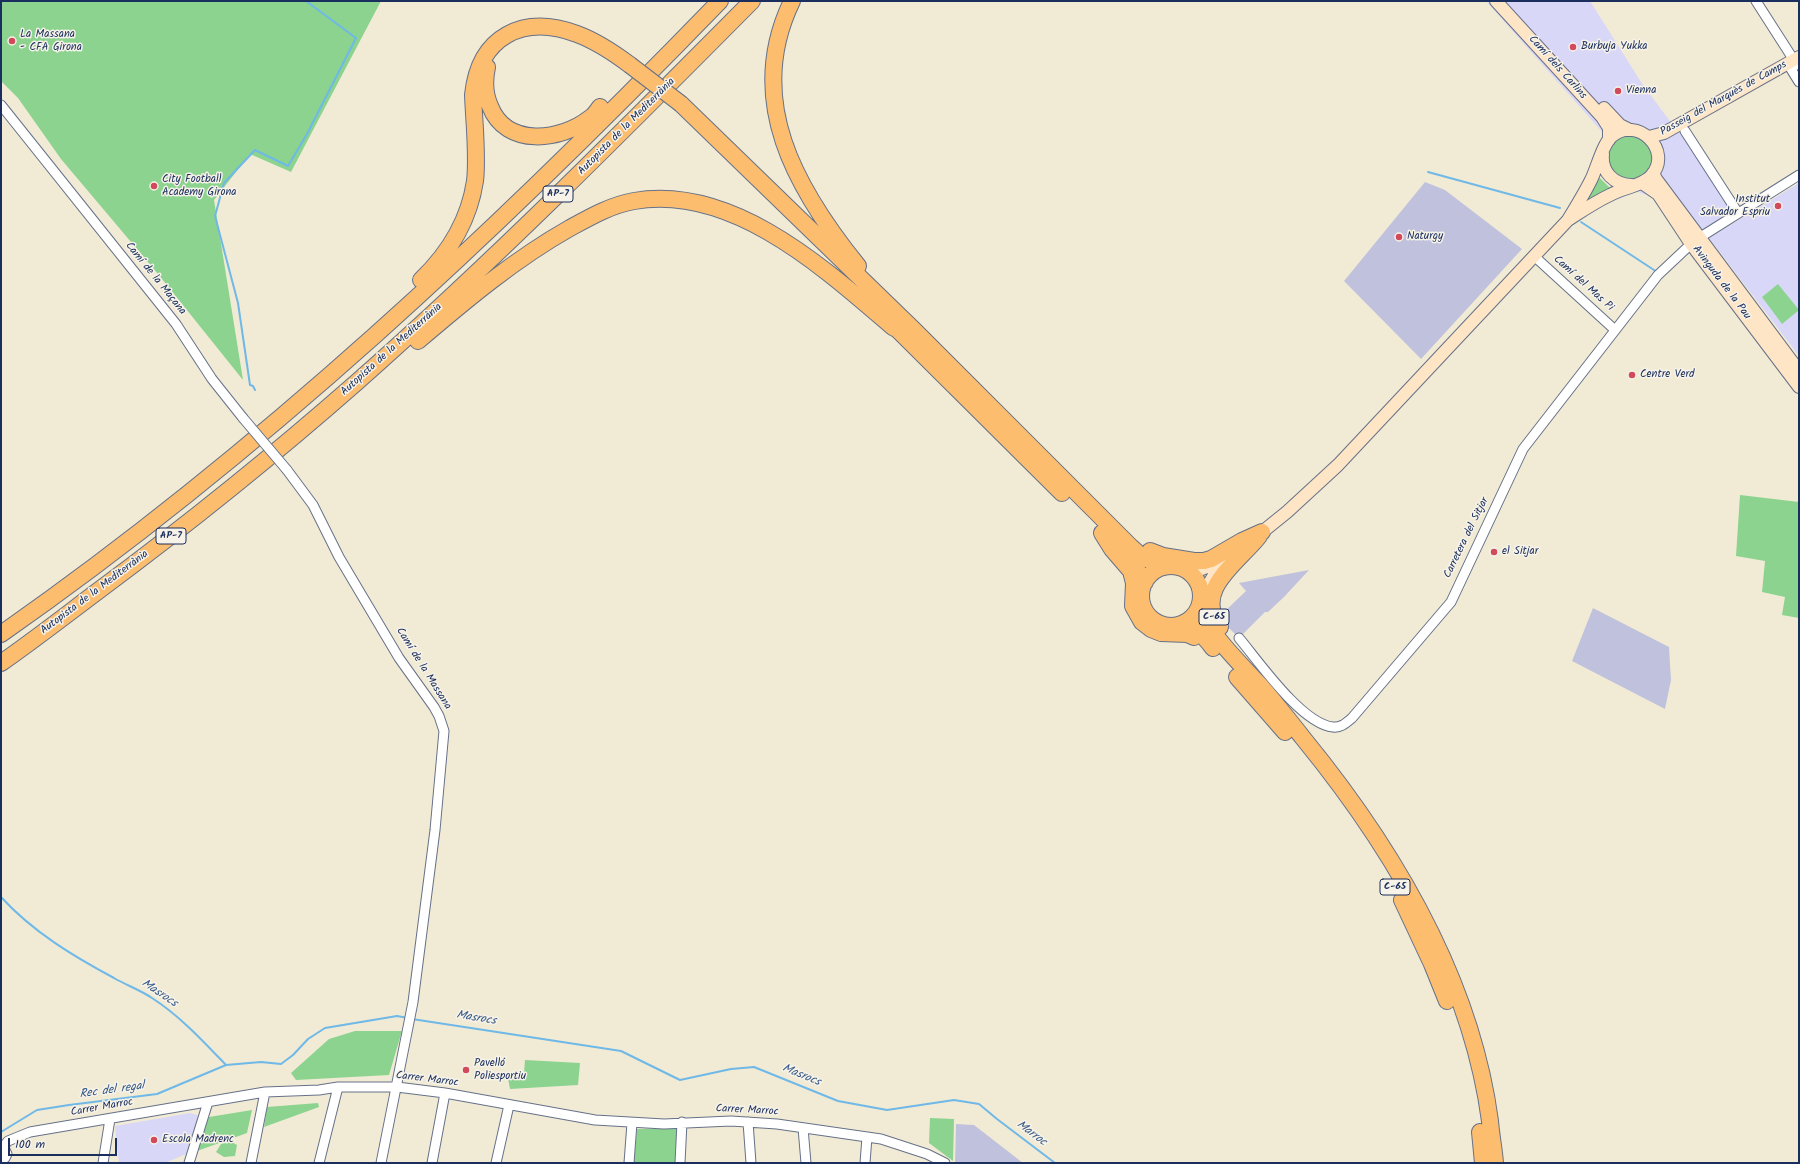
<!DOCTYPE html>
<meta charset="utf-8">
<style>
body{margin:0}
#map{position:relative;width:1800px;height:1164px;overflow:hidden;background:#f1ebd5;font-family:Kalam,sans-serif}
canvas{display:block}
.frame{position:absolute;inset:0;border:2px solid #1b2f5e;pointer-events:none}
.scale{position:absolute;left:8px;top:1138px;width:109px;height:18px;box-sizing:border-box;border:2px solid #1b2f5e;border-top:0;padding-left:5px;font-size:12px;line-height:14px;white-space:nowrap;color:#1b2f5e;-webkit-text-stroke:3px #f7f3e8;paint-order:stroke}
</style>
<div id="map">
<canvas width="1800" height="1164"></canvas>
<div class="frame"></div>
<div class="scale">100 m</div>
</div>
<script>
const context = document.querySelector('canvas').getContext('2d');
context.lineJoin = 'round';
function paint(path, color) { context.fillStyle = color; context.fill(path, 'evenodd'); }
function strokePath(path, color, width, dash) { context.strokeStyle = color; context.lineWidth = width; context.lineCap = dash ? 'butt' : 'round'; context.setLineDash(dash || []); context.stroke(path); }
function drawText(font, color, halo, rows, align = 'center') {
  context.font = font + ' Kalam,sans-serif'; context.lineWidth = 3; context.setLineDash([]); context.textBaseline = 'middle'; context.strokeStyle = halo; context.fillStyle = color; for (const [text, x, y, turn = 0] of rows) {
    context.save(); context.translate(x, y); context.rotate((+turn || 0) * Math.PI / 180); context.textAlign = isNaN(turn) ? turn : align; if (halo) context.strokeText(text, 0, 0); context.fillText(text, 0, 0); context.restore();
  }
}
paint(new Path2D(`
 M1486,1h104l51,81 34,46 8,4 51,84 -46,30 -32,-47 -20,-8 -17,8 -26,-38 11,-27z
 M1799,183v173l-90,-118z
 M190,1113l7,2 2,7 -13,32 -21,9h-46l-4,-37z`), '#d9d7f8');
paint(new Path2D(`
 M1425,182l20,8 77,59 -101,110 -77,-78z
 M1309,570l-25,27 -16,15h-3l-26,26 -15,-15 -1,-10 23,-22 -7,-8z
 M1593,608l76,39 2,33 -6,29 -93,-48z
 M956,1124l18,1 49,38h-68z`), '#c0c2dd');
paint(new Path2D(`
 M1,1h380l-90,171 -41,-18 -36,46 29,180 -85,-106 -97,-115 -43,-61 -17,-17z
 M1608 158a22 22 0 1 1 44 0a22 22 0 1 1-44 0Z
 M1599,177l11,11 -27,16z
 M1778,284l21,26 -17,14 -20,-27z
 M1740,495l59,7v116l-17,-3 3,-18 -23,-5 3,-31 -29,-5z
 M355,1031h47l-13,44 -93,5 -5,-7 38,-34z
 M525,1060l55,3 -2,22 -68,4 -3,-16h17z
 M318,1103l1,4 -55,20 3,-20z
 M252,1110l-5,23 -50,18 12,-34z
 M930,1118l24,1 -1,42 -24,-18z
 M677,1128l-2,35h-41l3,-34z
 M230,1141l7,4 -2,11 -11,1 -8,-5 5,-8z`), '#8bd38f');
strokePath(new Path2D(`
 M1428,172l132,36
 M1581,222l76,50
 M255,390l-2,-4 -3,-1 -12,-82 -23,-87 9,-33 31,-33 33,16 19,-32 49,-96 -50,-37
 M1,897c32,35 72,59 113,81 12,7 26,12 38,20 28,18 51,43 74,67l35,-3 20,2 12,-9 15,-16 17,-11 72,-12 11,2
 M412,1019l209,32 59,29 51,-11 23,-2 84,34 49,9 67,-10 25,4 18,15 58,44
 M1,1132l36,-22 32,-5 88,-11 69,-29`), '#6fb8e7', 2);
const street = new Path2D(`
 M1756,1l41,64
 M1791,69l8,13
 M1,105l175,219 36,55 31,39
 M1685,131l53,82
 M1699,238l100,-63
 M1534,256l81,74
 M287,470l26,35 26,52 60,101 35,49 5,9 5,15 -9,99 -22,172 -32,161
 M1239,638c20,24 63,86 94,89 8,1 13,-4 19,-9l99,-116 72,-153 135,-174 33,-31
 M748,1122l3,41
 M803,1128l3,35
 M1,1148l4,2 2,4 -2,4 -4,3
 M2,1148l6,-7 22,-9 235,-40 54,-2 19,-3h59l48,6 150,27 69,4 67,-3 46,3 104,15 46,15 18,9
 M103,1163l7,-44
 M189,1163l19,-61
 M251,1163l14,-71
 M319,1163l19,-76
 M432,1163l13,-70
 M496,1163l13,-58
 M629,1163l3,-40
 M680,1163l2,-41
 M865,1163l2,-26`);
const secondary = new Path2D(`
 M1496,1l106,116 7,11v12
 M1604,108l16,17 10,5
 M1649,137l15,-4 135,-76
 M1603,154c-2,18 11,31 29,31
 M1653,173l3,6 143,192
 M1642,183l16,11 33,50 108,143
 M1256,537l31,-25 51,-47 230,-245c8,-13 16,-26 23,-40 6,-12 11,-34 20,-43 26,-23 63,14 40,39 -9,10 -29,12 -41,19 -15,7 -28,16 -42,25
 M1187,570l15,-1 15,-6
 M1201,598l13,-23 10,-11`);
const highway = new Path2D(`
 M792,1c-48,99 4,188 66,265
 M487,67c-3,14 -3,26 3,39 16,42 71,35 100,12 4,-2 7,-7 10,-11
 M681,104l232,225 218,218 11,10 23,9
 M421,280c28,-27 48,-59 54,-99 3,-25 -1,-60 -2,-86 6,-59 50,-81 104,-61 19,7 37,19 53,31
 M887,319l175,174
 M418,341c48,-41 97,-82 152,-113 20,-11 41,-23 64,-27 99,-17 191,68 260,127
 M1102,533l10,16 19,22 3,12 -1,23 9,16 9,7 10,4 26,1 7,3
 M1119,549l12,12 14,21
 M1150,551l13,5 31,5h10l7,-2 31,-18 20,-9
 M1141 596a30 30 0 1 1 60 0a30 30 0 1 1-60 0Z
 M1199,607c13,30 37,52 59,76 16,18 30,36 45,55 90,110 168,240 187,383 1,14 4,28 5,42
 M1180,625c16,2 24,11 33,23
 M1220,627c-28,-37 19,-65 39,-91
 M1,634c262,-183 497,-404 719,-633
 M1,663c33,-23 65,-48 97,-72 89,-66 176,-136 259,-209 137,-121 266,-251 395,-381
 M1237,677l48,55
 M1402,900l30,64 15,37
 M1480,1132l3,31`);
strokePath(street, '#667188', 11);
strokePath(secondary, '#667188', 14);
strokePath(highway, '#667188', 18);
strokePath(street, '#fff', 9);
strokePath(secondary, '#fee5c5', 12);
strokePath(highway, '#fcbd6f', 16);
const streetBridge = new Path2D(`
 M243,418l44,52`);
const highwayBridge = new Path2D(`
 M630,65l51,39`);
strokePath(streetBridge, '#667188', 11, []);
strokePath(highwayBridge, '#667188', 18, []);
strokePath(streetBridge, '#fff', 9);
strokePath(highwayBridge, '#fcbd6f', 16);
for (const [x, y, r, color] of [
 [12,41,4,"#d1495b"],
 [1573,47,4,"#d1495b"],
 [1618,91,4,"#d1495b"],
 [154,186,4,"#d1495b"],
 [1778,206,4,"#d1495b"],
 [1399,237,4,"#d1495b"],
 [1632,375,4,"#d1495b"],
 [1494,552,4,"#d1495b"],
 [466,1070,4,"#d1495b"],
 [154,1140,4,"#d1495b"]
]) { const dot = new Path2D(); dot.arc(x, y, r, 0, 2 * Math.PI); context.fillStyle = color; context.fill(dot); strokePath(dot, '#f7f3e8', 1.5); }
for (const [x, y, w] of [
 [558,194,30],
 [171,536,30],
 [1214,617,30],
 [1395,887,30]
]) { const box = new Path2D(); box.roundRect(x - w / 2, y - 8, w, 16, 3); context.fillStyle = '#f7f3e8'; context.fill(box); strokePath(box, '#1b2f5e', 1); }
drawText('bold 10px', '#1b2f5e', null, [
 ["AP-7",558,194],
 ["AP-7",171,536],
 ["C-65",1214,617],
 ["C-65",1395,887]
]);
drawText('11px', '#1b2f5e', '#f7f3e8', [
 ["La Massana",20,35],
 ["- CFA Girona",20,48],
 ["Burbuja Yukka",1581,47],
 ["Vienna",1626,91],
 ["City Football",162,180],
 ["Academy Girona",162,193],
 ["Institut",1770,200,"right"],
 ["Salvador Espriu",1770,213,"right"],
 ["Naturgy",1407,237],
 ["Centre Verd",1640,375],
 ["el Sitjar",1502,552],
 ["Pavelló",474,1064],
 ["Poliesportiu",474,1077],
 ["Escola Madrenc",162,1140]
], 'left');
drawText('11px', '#1b2f5e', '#f7f3e8', [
 ["Camí dels Carlins",1557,68,48],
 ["Passeig del Marquès de Camps",1724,99,-29],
 ["Autopista de la Mediterrània",627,127,-45],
 ["Camí de la Maçana",155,279,51],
 ["Avinguda de la Pau",1721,283,53],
 ["Camí del Mas Pi",1583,284,42],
 ["Autopista de la Mediterrània",392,350,-42],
 ["Carretera del Sitjar",1467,538,-64],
 ["Autopista de la Mediterrània",95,593,-37],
 ["Camí de la Massana",423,669,58],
 ["Carrer Marroc",427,1080,7],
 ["Carrer Marroc",102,1108,-10],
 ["Carrer Marroc",747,1111,3]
]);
drawText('italic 12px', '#345887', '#f7f3e8', [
 ["Masrocs",159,994,34],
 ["Masrocs",476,1019,9],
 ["Masrocs",801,1076,22],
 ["Rec del regal",112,1091,-8],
 ["Marroc",1031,1134,37]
]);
</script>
